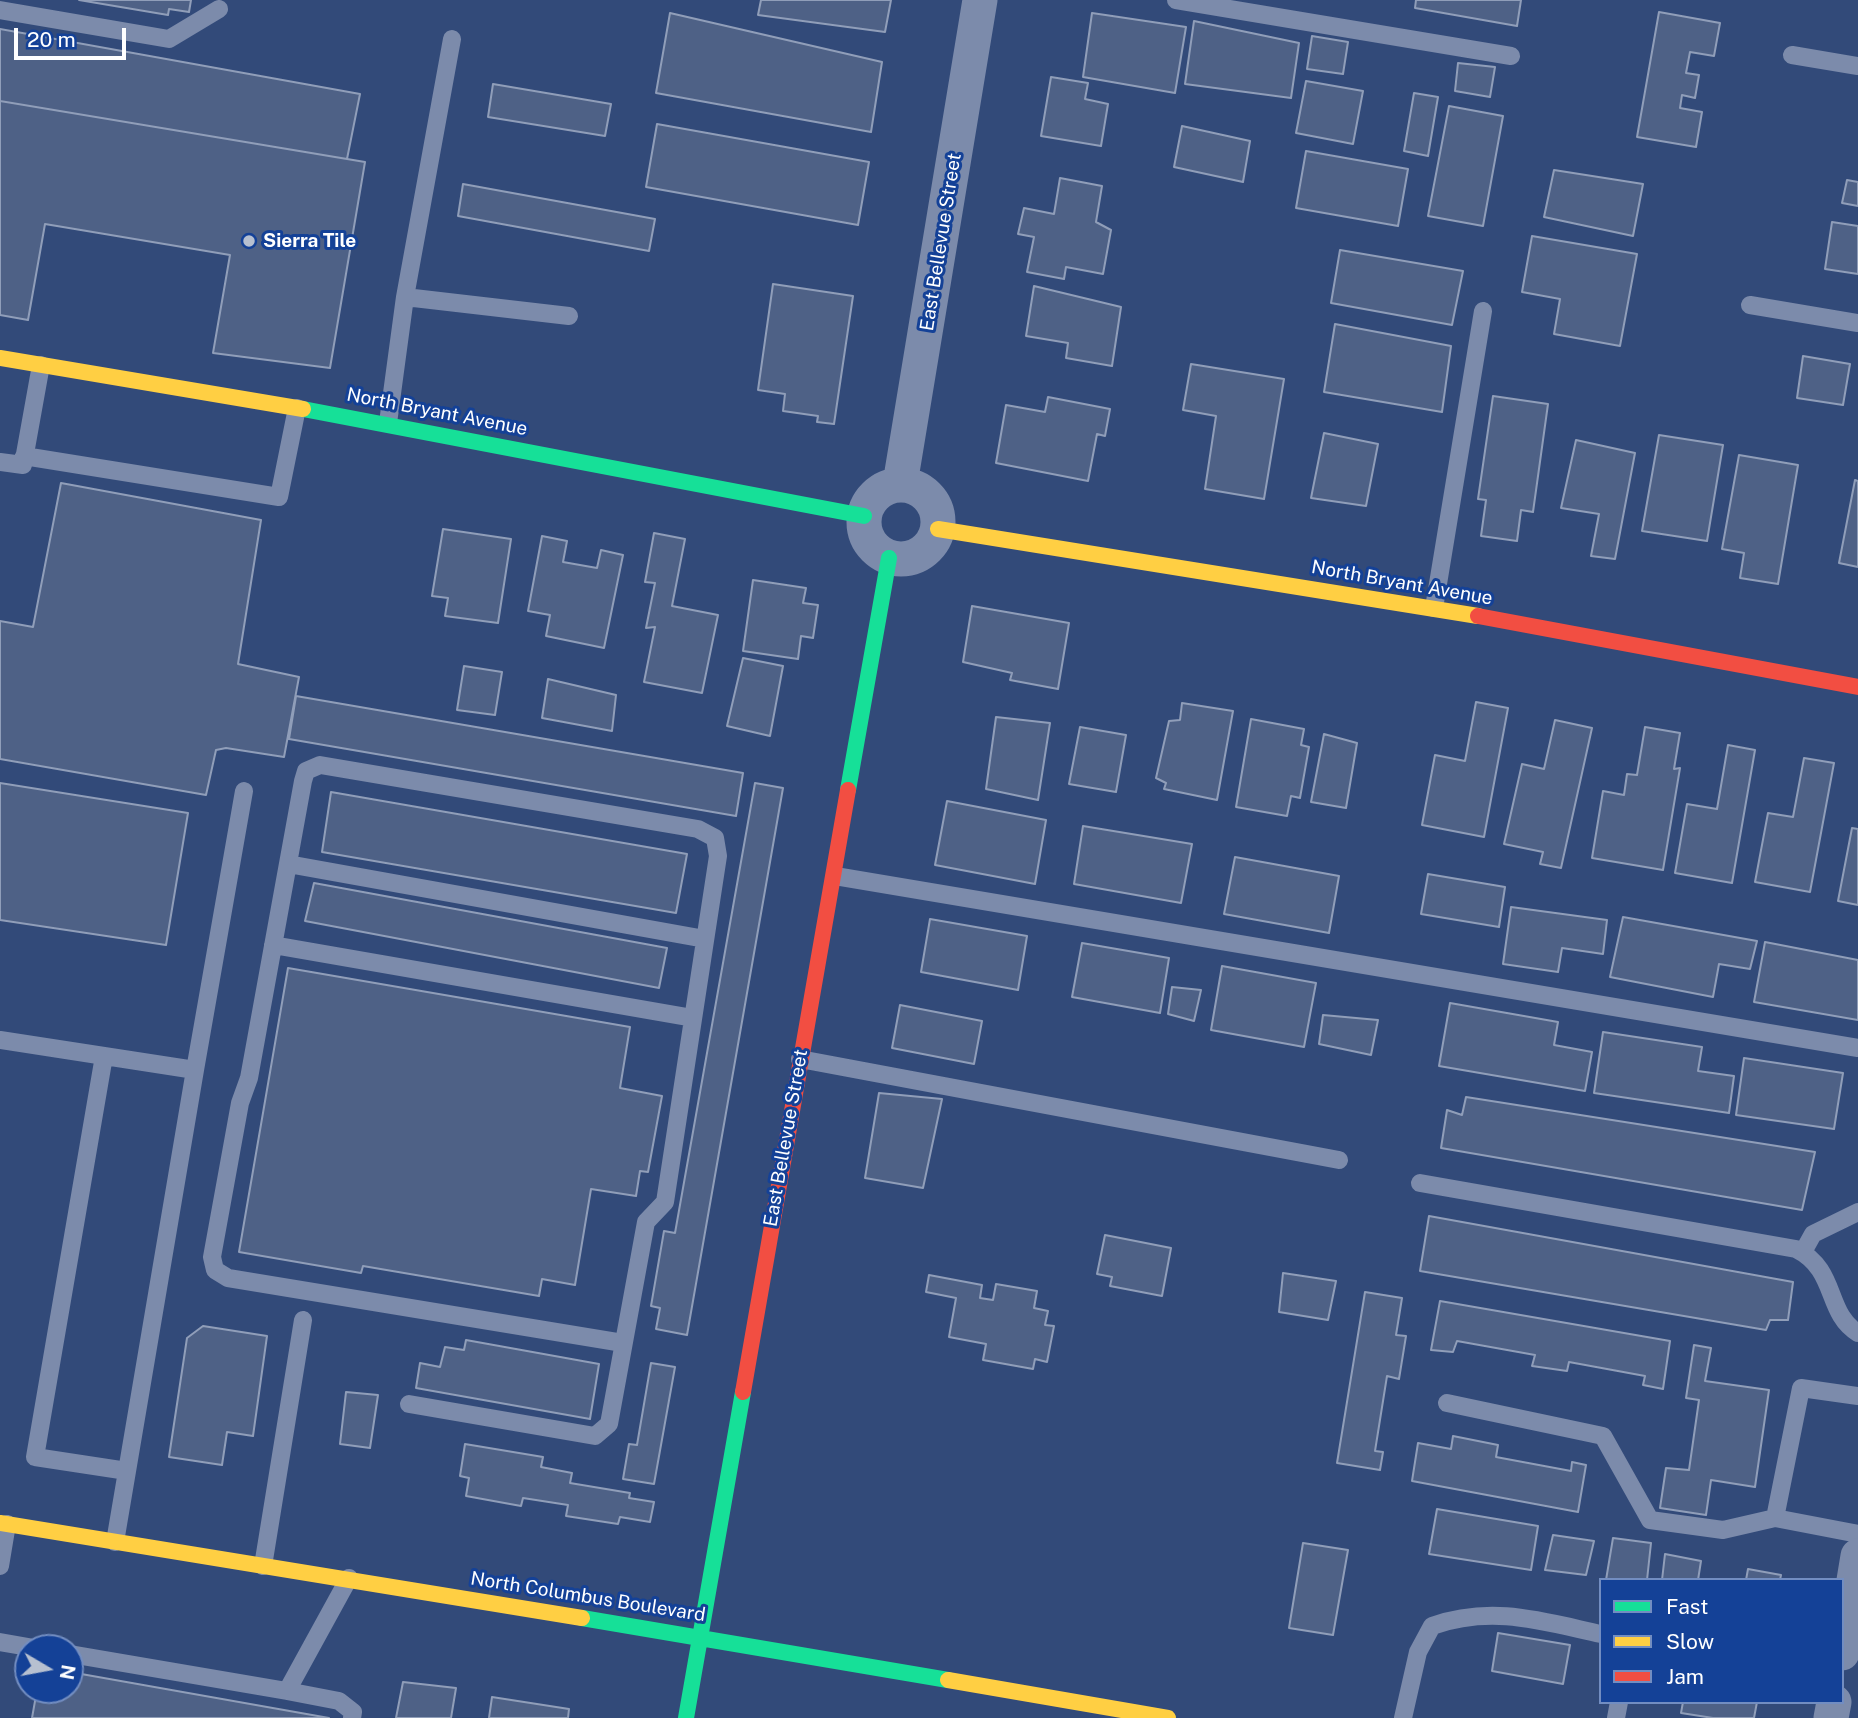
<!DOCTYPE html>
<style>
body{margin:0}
#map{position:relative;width:1858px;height:1718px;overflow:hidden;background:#324a79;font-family:"Public Sans",sans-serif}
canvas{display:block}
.legend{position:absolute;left:1599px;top:1578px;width:245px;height:126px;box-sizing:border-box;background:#144197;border:2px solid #728dc1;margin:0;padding:9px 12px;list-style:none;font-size:21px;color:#fff}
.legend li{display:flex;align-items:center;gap:14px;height:35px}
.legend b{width:35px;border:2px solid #728dc1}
.north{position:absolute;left:14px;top:1634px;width:70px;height:70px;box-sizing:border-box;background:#144197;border:2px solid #728dc1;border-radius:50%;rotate:100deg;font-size:19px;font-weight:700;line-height:28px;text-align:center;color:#fff}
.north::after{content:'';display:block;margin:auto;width:24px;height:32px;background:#b7c0d0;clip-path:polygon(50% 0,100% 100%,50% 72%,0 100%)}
.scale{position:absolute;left:14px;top:28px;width:112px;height:32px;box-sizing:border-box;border:4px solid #fff;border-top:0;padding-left:9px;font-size:21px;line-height:24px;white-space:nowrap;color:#fff;-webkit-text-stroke:5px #144197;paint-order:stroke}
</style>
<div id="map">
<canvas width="1858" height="1718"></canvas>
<ul class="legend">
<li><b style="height:9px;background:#16e098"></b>Fast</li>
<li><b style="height:9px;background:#ffcf43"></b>Slow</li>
<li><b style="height:9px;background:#f24e42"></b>Jam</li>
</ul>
<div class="north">N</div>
<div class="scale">20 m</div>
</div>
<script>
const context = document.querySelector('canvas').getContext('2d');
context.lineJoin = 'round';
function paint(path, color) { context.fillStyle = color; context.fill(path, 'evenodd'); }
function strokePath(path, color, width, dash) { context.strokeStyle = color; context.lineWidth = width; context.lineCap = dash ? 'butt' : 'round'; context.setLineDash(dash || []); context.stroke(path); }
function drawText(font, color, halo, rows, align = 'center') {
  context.font = font + ' "Public Sans",sans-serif'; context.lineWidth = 6; context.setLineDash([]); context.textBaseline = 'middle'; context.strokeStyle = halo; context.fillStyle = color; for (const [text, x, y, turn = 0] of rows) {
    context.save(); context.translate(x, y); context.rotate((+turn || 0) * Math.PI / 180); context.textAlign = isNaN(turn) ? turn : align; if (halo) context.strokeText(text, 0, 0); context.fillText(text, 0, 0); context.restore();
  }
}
const building = new Path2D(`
 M79,0h112l-2,12 -20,-3 -1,6z
 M761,0h130l-6,32 -127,-17z
 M1416,0h105l-4,26 -102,-18z
 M1659,12l61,11 -6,33 -24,-4 -4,21 13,2 -4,23 -13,-3 -2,13 22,4 -6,35 -59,-10z
 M670,13l212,49 -11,70 -215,-39z
 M1092,13l94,14 -11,66 -92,-16z
 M1194,21l105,22 -8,55 -106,-14z
 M0,29l360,65 -13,65 -347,-58z
 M1312,36l36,6 -5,32 -36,-5z
 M1458,63l37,4 -5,30 -35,-6z
 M1051,77l37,6 -3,16 23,5 -7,42 -60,-10z
 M1306,81l57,10 -10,53 -57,-11z
 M493,84l118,20 -6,32 -117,-19z
 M1414,93l24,4 -10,59 -24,-5z
 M0,101l365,61 -35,206 -117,-15 17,-98 -185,-31 -17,96 -28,-5z
 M1449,106l54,10 -20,110 -55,-10z
 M657,124l212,38 -11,63 -212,-38z
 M1182,126l68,15 -7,41 -69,-15z
 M1306,151l102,18 -10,57 -102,-18z
 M1554,170l89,14 -10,52 -89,-19z
 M1060,178l42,8 -6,36 15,8 -8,44 -37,-7 -2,12 -37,-7 7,-35 -16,-3 6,-26 30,6z
 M1847,180l11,2v24l-16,-3z
 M463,184l192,35 -6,32 -191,-35z
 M1832,222l26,4v48l-33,-5z
 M1532,236l105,18 -17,92 -66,-12 6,-35 -38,-7z
 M1340,250l123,21 -11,54 -121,-22z
 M773,284l80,12 -19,128 -17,-2 1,-6 -35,-5 2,-17 -27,-4z
 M1034,286l87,21 -9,59 -46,-8 2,-15 -42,-7z
 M1335,324l116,22 -9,66 -118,-20z
 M1803,356l47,8 -7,41 -46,-7z
 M1191,364l93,15 -20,120 -59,-10 11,-73 -33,-6z
 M1493,396l55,8 -15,108 -12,-2 -4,31 -36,-5 5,-36 -8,-1z
 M1048,397l62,12 -5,27 -8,-2 -9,47 -92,-18 10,-58 39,7z
 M1324,433l54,11 -12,62 -55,-8z
 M1659,435l64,10 -16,96 -65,-10z
 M1576,440l59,13 -20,106 -24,-3 8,-42 -38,-6z
 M1739,455l59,10 -20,119 -38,-6 4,-25 -22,-4z
 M1855,480l3,1v86l-19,-4z
 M61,483l200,37 -23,144 61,13 -15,80 -58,-9 -10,2 -10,45 -206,-36v-138l33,6z
 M443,529l68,10 -13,84 -53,-7 3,-18 -16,-2z
 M654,533l31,6 -13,67 46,9 -16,78 -58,-11 11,-55 -9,1 9,-45 -10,-1z
 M542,536l25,5 -4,21 34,6 4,-18 22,5 -19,93 -58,-12 4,-21 -22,-4z
 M753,580l53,8 -3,15 15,2 -5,33 -12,-2 -3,23 -55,-8z
 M972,606l97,17 -11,66 -48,-9 2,-7 -49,-11z
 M743,658l40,8 -13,70 -43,-10z
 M464,666l38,6 -7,43 -38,-5z
 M548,679l68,16 -4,36 -70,-13z
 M296,696l447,77 -7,43 -447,-77z
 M1476,702l32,6 -24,129 -62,-12 13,-70 30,6z
 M1182,703l51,8 -16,89 -53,-11 2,-6 -10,-5 13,-57 11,-1z
 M996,717l54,6 -12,77 -52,-11z
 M1251,719l53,10 -3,16 8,2 -9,51 -9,-2 -4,20 -51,-9z
 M1555,720l37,8 -31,140 -21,-4 3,-12 -39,-8 18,-80 22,5z
 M1080,727l46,8 -10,57 -47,-8z
 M1645,727l35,6 -6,36 6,-1 -17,102 -71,-12 11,-67 21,4 3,-21 10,1z
 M1324,734l33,9 -11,65 -35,-6z
 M1728,745l27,5 -23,133 -57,-10 12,-69 30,5z
 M1804,758l30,5 -24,129 -55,-10 13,-69 25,4z
 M0,783l188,30 -22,132 -166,-25z
 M755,783l28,5 -96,547 -31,-6 4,-21 -9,-2 13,-75 11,2z
 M331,792l356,62 -11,59 -354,-61z
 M947,801l99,19 -11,64 -100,-19z
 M1083,826l109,18 -11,59 -107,-19z
 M1852,828l6,1v76l-20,-4z
 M1235,857l104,19 -10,57 -105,-19z
 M1428,874l77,13 -6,40 -78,-13z
 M314,883l353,65 -8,40 -354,-67z
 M1511,907l96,13 -4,34 -41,-6 -4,24 -55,-8z
 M1623,917l134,24 -7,28 -31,-5 -6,33 -103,-20z
 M930,919l97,17 -9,54 -97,-18z
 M1765,942l93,18v60l-104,-18z
 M1082,943l87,15 -9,55 -88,-16z
 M1222,966l94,17 -12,64 -93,-17z
 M288,968l342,59 -10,61 42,8 -14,76 -8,-1 -4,25 -45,-7 -16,96 -33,-6 -3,17 -176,-30 -2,7 -122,-21z
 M1172,987l29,3 -7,31 -26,-7z
 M1450,1003l108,19 -4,23 38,7 -7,39 -146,-25z
 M900,1005l82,16 -8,43 -82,-16z
 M1323,1015l55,5 -7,35 -52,-11z
 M1603,1032l99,15 -4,24 36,5 -5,37 -135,-20z
 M1744,1058l99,15 -9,56 -98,-14z
 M879,1093l63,6 -19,89 -58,-10z
 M1466,1097l349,55 -13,58 -361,-62 6,-38 15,5z
 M1429,1216l364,66 -5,38h-18l-4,10 -346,-59z
 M1105,1235l66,13 -9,48 -52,-10 2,-9 -15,-3z
 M1283,1273l53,8 -8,39 -49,-8z
 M929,1275l53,10 -2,13 13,2 3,-16 41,7 -3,17 14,3 -3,14 9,1 -7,36 -12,-3 -2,10 -50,-9 3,-16 -37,-7 7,-39 -30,-6z
 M1365,1292l37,6 -6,37 10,1 -7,43 -12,-3 -12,75 8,1 -3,18 -43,-7z
 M1440,1301l230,40 -7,48 -20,-4 2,-9 -76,-14 -2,9 -35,-5 3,-11 -78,-14 -4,11 -22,-2z
 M203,1326l64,10 -14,100 -26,-4 -5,33 -53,-8 18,-119z
 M466,1340l133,24 -9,55 -174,-31 4,-25 20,4 5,-20 19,3z
 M1694,1345l17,3 -6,33 64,9 -14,97 -44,-7 -5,35 -46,-7 6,-40 23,2 10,-70 -13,-2z
 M651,1363l24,4 -21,117 -31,-5 6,-35 8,1z
 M346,1392l32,3 -8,53 -30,-4z
 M1453,1436l45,9 -2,12 75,14 1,-9 14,3 -8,47 -166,-31 6,-38 33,6z
 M465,1444l78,13 -2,10 31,6 -2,10 60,10 -1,5 25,4 -4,20 -30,-5 -2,7 -52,-8 2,-11 -45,-7 -2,8 -55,-10 3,-18 -9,-2z
 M1437,1509l101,17 -7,44 -102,-16z
 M1553,1535l41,6 -8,34 -41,-5z
 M1613,1538l38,5 -4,37h-41z
 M1303,1543l45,7 -15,85 -44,-7z
 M1665,1554l36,7 -3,19h-36z
 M1748,1569l33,6 -1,5h-34z
 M1498,1633l72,12 -7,39 -71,-13z
 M70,1672l259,46h-297l5,-28h33z
 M403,1682l53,6 -5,30h-55z
 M492,1697l77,12 -1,9h-79z
 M1683,1702h74l-3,16h-41l-32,-5z`);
paint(building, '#4e6186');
strokePath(building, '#909eb9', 2);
strokePath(new Path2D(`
 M1176,0l335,56
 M0,10l169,29 50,-30
 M1792,55l66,11
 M405,297l47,-258
 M1750,305l108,18
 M388,423l17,-126 164,19
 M24,456l255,41 18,-89
 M0,462l23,3 18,-100
 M1434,608l49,-297
 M288,864l417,75
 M835,876l1023,172
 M273,945l420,73
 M0,1040l195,30 -80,472
 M104,1056l-69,401 92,14
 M800,1059l539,101
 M195,1070l49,-279
 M1420,1183l376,66c42,21 29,64 62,84
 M1803,1252l10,-18 45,-22
 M1858,1396l-57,-8 -26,130 83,16
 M1447,1403l156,33 47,84 73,10 52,-12
 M409,1404l186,32 14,-12 37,-202 19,-20 53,-346 -3,-18 -17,-9 -378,-64 -14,6 -3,10 -54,297 -9,25 -28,154 3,13 13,8 395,65
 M0,1566l7,-42
 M263,1566l40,-246
 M0,1642l34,6
 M70,1654l217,37 62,-113
 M287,1691l52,10 14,11 -1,6
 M1403,1718l15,-66 14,-26c60,-21 109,-5 169,8
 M1616,1718l3,-16`), '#7c8bab', 18);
strokePath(new Path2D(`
 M900,484l80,-484
 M864 522a37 37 0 1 1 74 0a37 37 0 1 1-74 0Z
 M1842,1653l16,-97
 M1831,1718l3,-16`), '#7c8bab', 35);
strokePath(new Path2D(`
 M303,409l561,107
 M848,790l41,-232
 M582,1618l366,62
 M686,1718l57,-326`), '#16e098', 16);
strokePath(new Path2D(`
 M0,358l303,51
 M938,529l540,87
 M0,1523l582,95
 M948,1680l220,38`), '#ffcf43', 16);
strokePath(new Path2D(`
 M1478,616l380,71
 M743,1392l105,-602`), '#f24e42', 16);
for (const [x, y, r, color] of [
 [249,241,7,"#b7c0d0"]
]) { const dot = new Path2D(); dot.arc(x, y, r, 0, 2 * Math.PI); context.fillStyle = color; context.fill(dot); strokePath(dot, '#144197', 2.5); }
drawText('bold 19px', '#fff', '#144197', [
 ["Sierra Tile",263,241]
], 'left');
drawText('19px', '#fff', '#144197', [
 ["East Bellevue Street",941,242,-81],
 ["North Bryant Avenue",437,412,11],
 ["North Bryant Avenue",1402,583,10],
 ["East Bellevue Street",786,1138,-80],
 ["North Columbus Boulevard",588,1597,9]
]);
</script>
